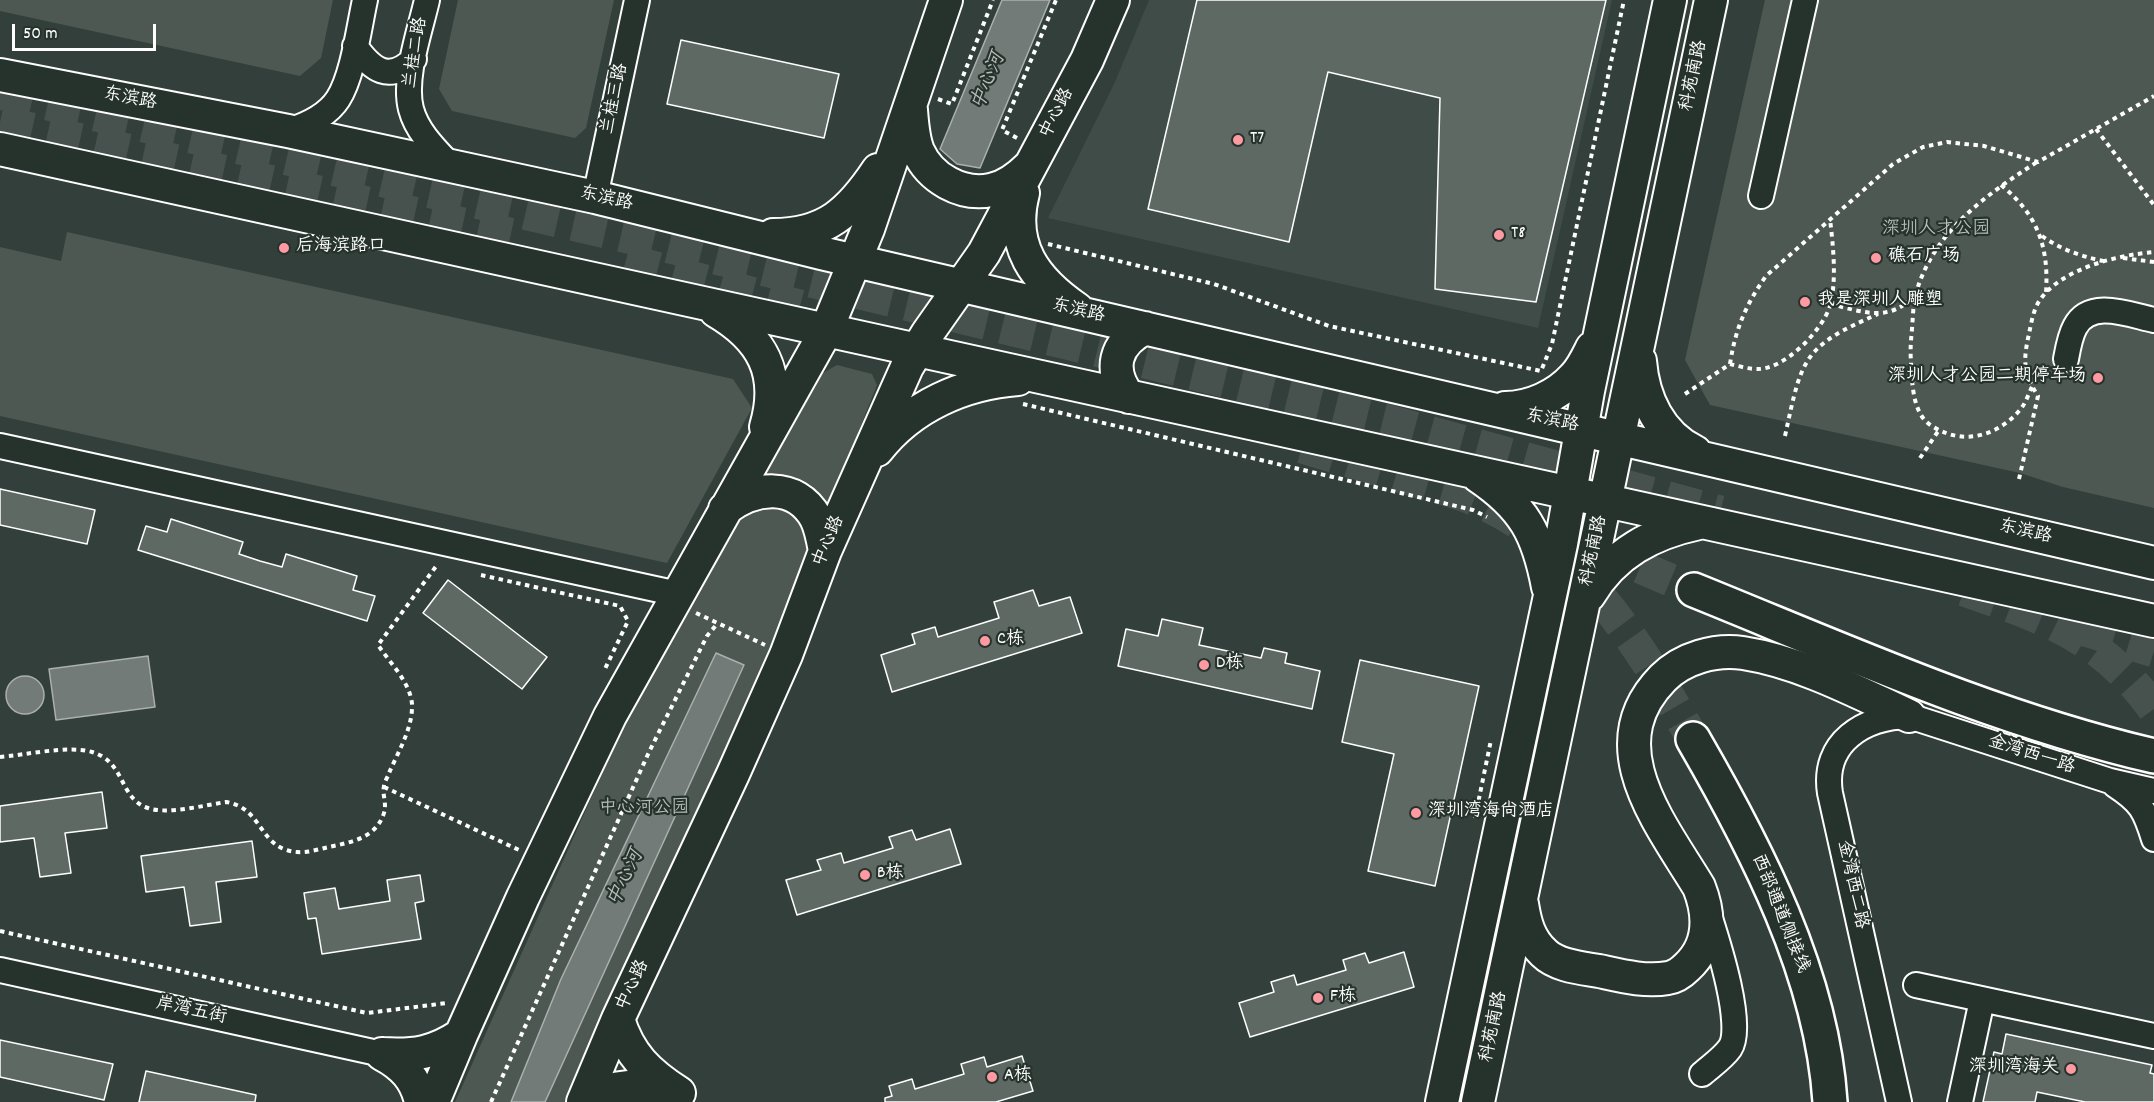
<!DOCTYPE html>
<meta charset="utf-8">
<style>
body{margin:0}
#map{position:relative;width:2154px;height:1102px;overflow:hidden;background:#333f3a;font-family:Dekko,sans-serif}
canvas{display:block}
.scale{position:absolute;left:12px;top:24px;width:144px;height:27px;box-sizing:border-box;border:3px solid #fff;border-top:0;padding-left:8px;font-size:18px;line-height:21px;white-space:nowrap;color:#fff;-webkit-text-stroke:4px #26332d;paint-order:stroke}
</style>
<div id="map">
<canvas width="2154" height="1102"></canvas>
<div class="scale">50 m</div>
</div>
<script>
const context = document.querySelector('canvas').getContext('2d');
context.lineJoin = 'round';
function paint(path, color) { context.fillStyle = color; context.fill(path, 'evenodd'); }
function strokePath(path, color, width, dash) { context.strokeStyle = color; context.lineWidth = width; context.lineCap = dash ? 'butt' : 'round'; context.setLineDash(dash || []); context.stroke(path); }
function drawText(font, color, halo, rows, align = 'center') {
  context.font = font + ' Dekko,"LXGW WenKai TC",sans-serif'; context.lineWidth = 4.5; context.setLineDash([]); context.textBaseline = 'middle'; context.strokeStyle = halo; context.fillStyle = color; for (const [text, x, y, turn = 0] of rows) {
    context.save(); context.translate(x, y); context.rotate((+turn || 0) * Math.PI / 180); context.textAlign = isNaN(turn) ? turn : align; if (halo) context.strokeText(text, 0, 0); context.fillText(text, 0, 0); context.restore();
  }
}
paint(new Path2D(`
 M1149,0h463l-74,328 -490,-110 67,-136z`), '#404c47');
paint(new Path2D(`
 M0,0h333l-12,58 -21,18 -300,-65z
 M458,0h156l-28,128 -11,10 -123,-27 -13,-22z
 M1765,0h389v508l-91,-21 -43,-14 -310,-68 -25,-45z
 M67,232l666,147 19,29 -85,155 -667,-147v-169l61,14z
 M837,365l35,9 5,11 -111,279 -197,438h-114l168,-375 200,-354z`), '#4d5853');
const water = new Path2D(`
 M1002,0h48l-70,168 -23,-4 -17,-15z
 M716,653l28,12 -199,437h-34l50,-123z
 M148,656l7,51 -99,13 -7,-51z
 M6 695a19 19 0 1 1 38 0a19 19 0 1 1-38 0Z`);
paint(water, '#737b78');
strokePath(water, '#abb0ae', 1.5);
const building = new Path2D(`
 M1197,0h409l-70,302 -101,-13 5,-191 -112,-26 -39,170 -141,-33z
 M681,40l158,34 -15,64 -157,-34z
 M0,489l95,21 -8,34 -87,-19z
 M171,519l72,23 -4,12 21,7 22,6 4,-13 71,22 -4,14 22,6 -8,25 -229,-71 8,-24 21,6z
 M448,580l99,77 -25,32 -99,-76z
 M1033,590l6,16 31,-9 12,36 -190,59 -11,-37 34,-11 -3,-10 23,-7 3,10 61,-19 -5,-16z
 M1162,619l41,9 -4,17 62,13 3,-10 23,5 -2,10 35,8 -8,38 -194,-43 8,-37 32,7z
 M1360,660l119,26 -44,200 -67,-15 26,-117 -52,-12z
 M102,792l5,36 -42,5 6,40 -31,4 -6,-39 -34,4v-36z
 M950,829l11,35 -164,51 -11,-35 35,-10 -4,-10 24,-7 3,10 49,-15 -4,-11 23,-7 4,10z
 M252,841l5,36 -41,5 5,40 -31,4 -6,-39 -38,5 -5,-36z
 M420,875l4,26 -9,2 6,36 -99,15 -6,-36 -8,1 -4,-26 31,-5 4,21 51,-8 -3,-21z
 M1404,952l10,35 -164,50 -11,-34 35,-11 -3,-10 23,-7 3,10 49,-15 -3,-10 22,-7 4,10z
 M2006,1034l146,31 -2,8 4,1v28h-69l-48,-10 -2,10h-52l11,-50 8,2z
 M0,1040l113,24 -9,36 -104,-23z
 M1022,1056l11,35 -37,11h-111v-4l7,-2 -3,-10 23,-7 3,10 49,-15 -3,-10 23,-7 3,10z
 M146,1071l110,24 -1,7h-116z`);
paint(building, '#5f6964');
strokePath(building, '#fff', 1.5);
strokePath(new Path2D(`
 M0,93l641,147 744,180 335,92
 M0,122l523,115
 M626,260l234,62
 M1302,447c38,11 76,23 114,34 19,6 39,10 57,18 104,43 167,146 220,240
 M1595,548l99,42
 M1964,590c81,28 137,46 190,119
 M2082,629l72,22`), '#47524e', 33, [33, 16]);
const minor = new Path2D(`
 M427,0c-7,31 -24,78 -16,109 6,23 25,41 40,57
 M355,46c17,24 34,37 59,13
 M288,131c19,-6 39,-15 50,-32 15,-23 21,-72 27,-99
 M1761,196l44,-196
 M595,197l42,-197
 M2066,359c2,-11 4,-23 9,-32 15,-29 55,-12 79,-7
 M0,446l678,148
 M2115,785c26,17 30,25 39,54
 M0,970l382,84
 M1916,985l238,51
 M1702,1074c9,-8 21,-16 28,-26 15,-22 -13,-108 -21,-133
 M1899,1102l-69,-309c-8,-51 34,-76 79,-77l201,65 44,10
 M1960,1102l22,-102`);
const major = new Path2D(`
 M0,75l288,56 307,66 226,56 1333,310
 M911,110c1,13 2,29 7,41 12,27 43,45 73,39 15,-3 28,-13 39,-24
 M0,149l2154,472
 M1023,193c-14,53 12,87 54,116
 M773,235c53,0 77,-23 105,-65
 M716,311c46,27 66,62 50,116
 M1640,361c3,38 20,74 55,91
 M1129,397c-21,-27 -15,-53 16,-69
 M1505,408c25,0 52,-12 69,-31 8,-8 13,-19 18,-29
 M877,450c34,-44 87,-67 141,-71
 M1478,476c46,31 60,58 70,111
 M725,509c29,-22 70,-28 91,9 5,10 7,22 9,33
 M1589,595c25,-42 63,-62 110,-72
 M1522,904c3,19 7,35 22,49 13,13 38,15 55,18 23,5 46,11 69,7 7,-1 14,-6 19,-11 24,-22 23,-52 12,-80 -38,-63 -103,-141 -36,-209 20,-20 52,-29 80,-25 58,9 114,39 166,63
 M618,1019c11,36 30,54 61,74
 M382,1054c33,2 52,-1 79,-19
 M382,1054c21,11 34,25 39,48
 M433,1102l28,-67 62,-138 87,-181 216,-385 42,-102 78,-229
 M583,1102l35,-83 115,-245 53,-119 39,-104 82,-184 20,-33 57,-81 103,-193 26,-60
 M584,1102c32,-20 56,-17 92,-10
 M1442,1102l119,-558 27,-153 82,-391
 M1478,1102l233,-1102`);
const highway = new Path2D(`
 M1694,590c151,61 301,129 460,166
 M1693,739c63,109 129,235 137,363`);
strokePath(minor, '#fff', 28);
strokePath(major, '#fff', 36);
strokePath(highway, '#fff', 38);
strokePath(new Path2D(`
 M938,99l14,5 41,-104
 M2096,129l58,76
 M1017,138l-15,-8 54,-130
 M2001,185c37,30 48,62 45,108
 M2042,236c18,13 38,20 61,25
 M1048,244l166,40 115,42 212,45 11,-27 72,-344
 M2123,258l31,4
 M1830,304c34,8 59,19 85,-9
 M1730,364c8,2 18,5 27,5 27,1 65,-38 73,-63 7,-26 3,-61 0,-87
 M2032,387c-4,8 -7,18 -13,24 -18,21 -47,32 -73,22 -8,-3 -18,-8 -23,-15 -11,-15 -11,-39 -12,-57 -1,-11 0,-21 1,-32 1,-12 1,-25 4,-36 18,-62 70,-98 121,-131
 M1685,394l45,-30c5,-34 16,-60 36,-88l127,-112 30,-17 24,-5 37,4 54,16 116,-66
 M1023,404l450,106 14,7
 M1785,436c17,-78 17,-89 93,-122
 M1920,458l19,-28
 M2019,479l19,-83c-15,-23 -15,-36 -9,-62 2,-10 4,-22 9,-31 20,-34 80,-48 116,-51
 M481,575l139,31 8,15 -24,50
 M696,613l69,32
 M0,757c25,-2 69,-12 92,-5 34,10 27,47 56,56 20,7 57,-3 78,-6 38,6 32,47 71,50 11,1 22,-3 32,-5 23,-5 47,-9 55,-34 3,-10 -2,-18 0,-27 0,-4 4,-9 5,-13 9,-21 24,-45 23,-69 -2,-22 -22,-41 -34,-59l59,-80
 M384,787l135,63
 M1475,818l16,-78
 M0,931l367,82 80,-10
 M491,1102l158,-350 58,-116 10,-12`), '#fff', 4, [4.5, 4.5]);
strokePath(minor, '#26332d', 24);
strokePath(major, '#26332d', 32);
strokePath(highway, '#26332d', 33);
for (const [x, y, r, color] of [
 [1238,140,6,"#ff9aa2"],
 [1499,235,6,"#ff9aa2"],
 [284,248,6,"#ff9aa2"],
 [1876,258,6,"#ff9aa2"],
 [1805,302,6,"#ff9aa2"],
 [2098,378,6,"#ff9aa2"],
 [985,641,6,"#ff9aa2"],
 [1204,665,6,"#ff9aa2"],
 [1416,813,6,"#ff9aa2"],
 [865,875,6,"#ff9aa2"],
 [1318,998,6,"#ff9aa2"],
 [2071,1069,6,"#ff9aa2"],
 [992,1077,6,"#ff9aa2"]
]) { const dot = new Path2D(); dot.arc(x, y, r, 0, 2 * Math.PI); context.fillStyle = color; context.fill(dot); strokePath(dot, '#26332d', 2); }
drawText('18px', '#fff', '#26332d', [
 ["兰桂二路",417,53,-81],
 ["科苑南路",1695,76,-78],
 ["兰桂三路",616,99,-78],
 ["东滨路",130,100,11],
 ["中心路",1058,114,-63],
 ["东滨路",606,200,13],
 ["东滨路",1078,312,13],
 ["东滨路",1552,422,12],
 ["东滨路",2025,533,13],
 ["中心路",830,542,-67],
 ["科苑南路",1595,551,-78],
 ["金湾西一路",2031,756,18],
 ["金湾西二路",1851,885,78],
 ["西部通道侧接线",1779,914,68],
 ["中心路",634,986,-65],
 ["岸湾五街",191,1012,12],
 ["科苑南路",1495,1027,-78]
]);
drawText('18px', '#fff', '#26332d', [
 ["T7",1250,140],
 ["T8",1511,235],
 ["后海滨路口",296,248],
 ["礁石广场",1888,258],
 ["我是深圳人雕塑",1817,302],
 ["深圳人才公园二期停车场",2086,378,"right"],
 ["C栋",997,641],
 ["D栋",1216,665],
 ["深圳湾海尚酒店",1428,813],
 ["B栋",877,875],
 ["F栋",1330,998],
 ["深圳湾海关",2059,1069,"right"],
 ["A栋",1004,1077]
], 'left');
drawText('18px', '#b8bcba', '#26332d', [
 ["深圳人才公园",1936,231],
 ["中心河公园",644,810]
]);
drawText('italic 20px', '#b9bdbc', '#26332d', [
 ["中心河",990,82,-68],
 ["中心河",627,879,-65]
]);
</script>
